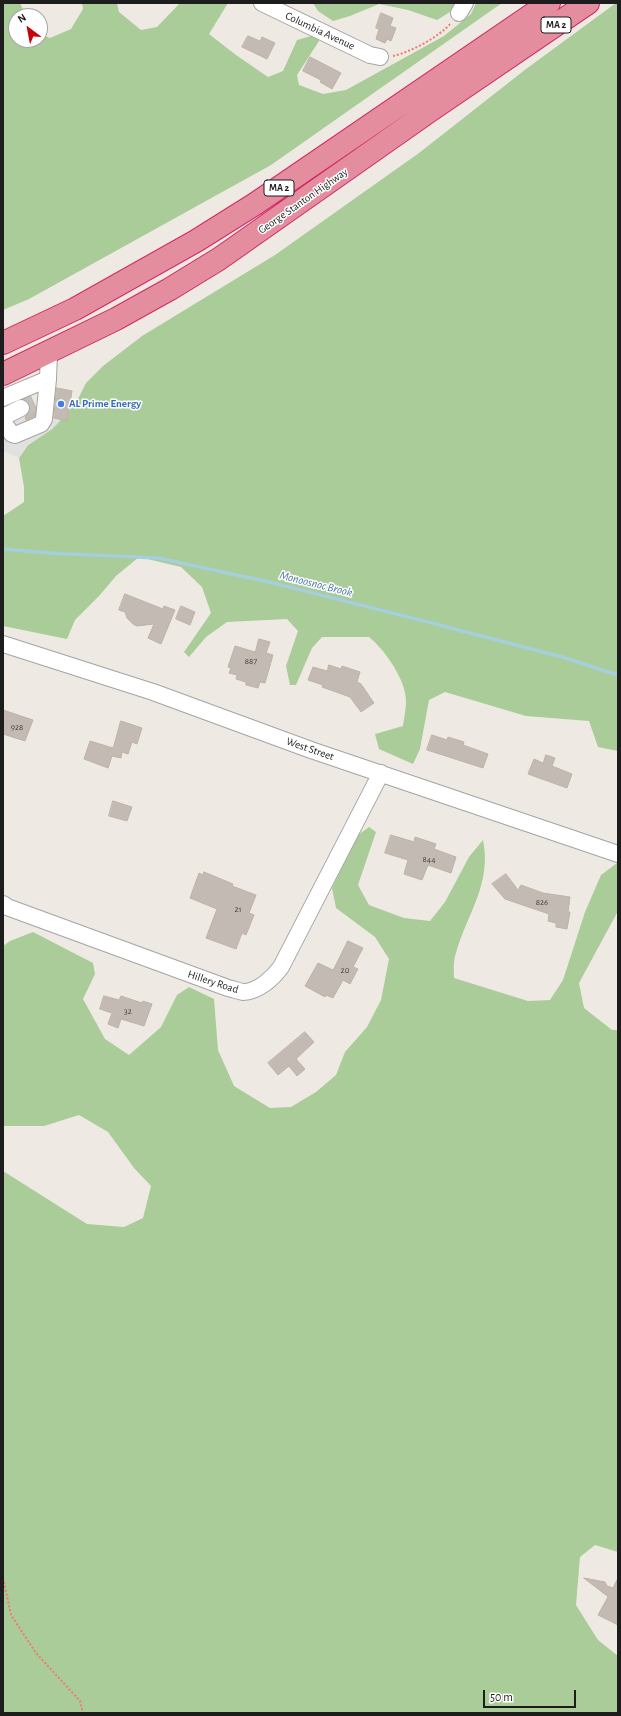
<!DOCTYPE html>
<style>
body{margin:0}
#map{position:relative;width:621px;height:1716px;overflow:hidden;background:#eeeae3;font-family:"Alegreya Sans",sans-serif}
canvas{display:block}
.frame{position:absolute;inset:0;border:4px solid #1d1d1d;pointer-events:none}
.north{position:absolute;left:8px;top:8px;width:40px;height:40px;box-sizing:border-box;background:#fff;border:1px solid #a5a5a5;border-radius:50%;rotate:328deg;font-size:11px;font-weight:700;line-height:16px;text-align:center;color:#1d1d1d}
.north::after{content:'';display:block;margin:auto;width:14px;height:18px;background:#c40609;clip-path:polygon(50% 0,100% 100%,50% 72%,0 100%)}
.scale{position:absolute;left:483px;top:1690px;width:93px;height:18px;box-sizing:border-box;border:2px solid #1d1d1d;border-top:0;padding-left:5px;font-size:12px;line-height:14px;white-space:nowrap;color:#1d1d1d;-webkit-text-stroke:3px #fff;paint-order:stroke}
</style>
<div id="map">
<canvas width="621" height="1716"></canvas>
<div class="frame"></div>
<div class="north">N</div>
<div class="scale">50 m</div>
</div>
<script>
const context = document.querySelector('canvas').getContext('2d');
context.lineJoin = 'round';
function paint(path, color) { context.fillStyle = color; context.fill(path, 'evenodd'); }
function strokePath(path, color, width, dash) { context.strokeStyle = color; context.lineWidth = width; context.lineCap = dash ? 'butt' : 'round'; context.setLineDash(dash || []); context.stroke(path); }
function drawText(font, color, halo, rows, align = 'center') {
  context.font = font + ' "Alegreya Sans",sans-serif'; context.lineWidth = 3; context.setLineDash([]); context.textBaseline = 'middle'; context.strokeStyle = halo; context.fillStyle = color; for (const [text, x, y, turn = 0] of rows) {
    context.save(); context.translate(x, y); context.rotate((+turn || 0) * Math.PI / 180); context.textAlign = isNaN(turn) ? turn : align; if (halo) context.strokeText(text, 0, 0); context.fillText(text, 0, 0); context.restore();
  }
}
paint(new Path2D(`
 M3,3h17l6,13h-10v24h24v-6l10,4 21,-9 12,-20 -1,-6h35l2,9 22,18 16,-3 23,-24h48l-19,31 27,21 32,22 15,-6 14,-31 18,-5 4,6 -22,34 2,10 24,9 23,-4 98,-54 27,-22 5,-11h26l-231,162 -242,134 -26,11z
 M313,3h142l-5,9 -13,8 -29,-10 -29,-6 -29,12 -17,5 -15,-10z
 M616,3h2v748l-20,-4 -9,-26 -63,-5 -81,-24 -16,8 -9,49 -7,15 -34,-15 -4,-15 28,-8c1,-8 3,-17 3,-25 0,-21 -21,-51 -37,-64h-47l-10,11 -16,37h-6l-4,-19 12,-35 -11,-12 -60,3 -21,15 -17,20 -5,-5 27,-39 -9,-26 -21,-20 -42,-10 -23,19 -17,20 -24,24 -8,19 -64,-13v-110l21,-14v-15l-5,-29 9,-13 24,-16 24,-26 10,-20 17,-17 39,-30 133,-81 144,-102 107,-84z
 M369,827l7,5 -18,53 11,20 35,13 26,3 15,-19 24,-45 14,-17c9,44 -16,74 -27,113 -3,8 -2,17 -2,25l74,23 22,-1 13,-20 22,-68 16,-37 16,-12 1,1v47l-39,72 5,25 28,22h6v522l-23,-7 -15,12 -4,48 22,35 20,16v57h-615v-542l84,53 37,3 19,-9 8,-32 -17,-18 -26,-36 -29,-17 -35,11h-41v-180l7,-5 23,-9 60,31 2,11 -12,25 22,40 24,16 32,-28 16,-32 12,-8 25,12 4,51 16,36 36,22 21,-1 25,-15 20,-17 9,-23 22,-25 14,-27 8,-41 -14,-22 -39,-29 -4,-20 26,-53z`), '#a9cc99');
paint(new Path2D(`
 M11,386l15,34 13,-5 22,5 -9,9 -24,16 -9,13 -16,-7v-62z`), '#e1e1e1');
strokePath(new Path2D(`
 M3,549l46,4 109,5 111,24 159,40 134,35 56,18`), '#a5cfdb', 3.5);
const building = new Path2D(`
 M381,13l12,5 -3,8 6,2 -5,13 -4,-2 -2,4 -9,-4 3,-10 -3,-1z
 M248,36l12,5 2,-4 13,6 -8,16 -25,-12z
 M310,57l31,16 -9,16 -12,-7 1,-2 -18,-9z
 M57,388l15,3 -5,30 -13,-3z
 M31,397l5,11 -1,8 -9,4 -1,-3 4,-4 1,-5 -1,-5 -5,-4z
 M125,594l38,15 1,-3 11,4 -14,34 -13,-6 6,-14 -17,2 -4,-2 -6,-6 -2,-6 -6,-2z
 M181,606l14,6 -5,13 -14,-6z
 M259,639l11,3 -4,11 7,2 -8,28 -5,-1 -2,6 -12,-3v-3l-10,-3 1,-4 -8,-2 2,-5 -3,-1 7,-21 20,6z
 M329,665l12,4 1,-3 18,6 -3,10 4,2 13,19 -13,9 -11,-15 -28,-10 1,-2 -15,-5 5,-13 14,4z
 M3,710l30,10 -8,21 -22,-7z
 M121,721l21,7 -5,16 -5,-2 -4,12 -6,-2 -1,6 -9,-2 -4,12 -24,-9 6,-18 23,7z
 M432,735l15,5 1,-3 16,5 -1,3 25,9 -5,14 -56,-18z
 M546,755l9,3 -3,8 20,8 -5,14 -39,-14 6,-15 9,4z
 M113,801l19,6 -5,14 -18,-5z
 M391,835l23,7 1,-5 21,7 -2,5 22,8 -5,16 -23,-8 -6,15 -18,-6 4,-14 -23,-7z
 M204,872l29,12 -1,2 24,9 -7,18 5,2 -8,20 -4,-2 -6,16 -30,-11 11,-29 -27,-11 9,-25 4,2z
 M506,874l12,16 3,-5 22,8 27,4 -2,15h2l-3,17 -11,-2v-4l-8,-2 1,-7 -44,-15 -13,-15z
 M348,941l15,7 -10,19 5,2 -8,15 -7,-4 -10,18 -7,-3 -1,2 -20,-11 13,-23 15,7z
 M104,996l15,4 2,-4 21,7 1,-2 9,3 -8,22 -23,-7 -3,9 -10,-4 4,-11 -12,-4z
 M305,1032l9,10 -18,17 9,10 -8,7 -8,-10 -11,9 -10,-12z
 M584,1578l21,4 2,4 6,2 5,-10v47l-20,-10 10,-18z`);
paint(building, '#c3bab3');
strokePath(building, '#bfb1a6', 1);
strokePath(new Path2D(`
 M21,408l12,-5`), '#c4c1bb', 16, [16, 8]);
const minor = new Path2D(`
 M262,3l108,52 10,2
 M459,13l6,-10
 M3,398l45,-19 1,-27
 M3,417l18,-9
 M3,422l9,12 3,1 26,-11 3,-5 4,-40
 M3,644l150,48 158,58 307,104
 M3,904l4,3 221,81c5,1 10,3 15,4 15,0 30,-14 38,-25l100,-194`);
const highway = new Path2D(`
 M3,343l72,-34 121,-68 59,-37 294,-201
 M3,374l113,-55 54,-30 49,-30 212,-149 157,-107`);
strokePath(minor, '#a4a4a4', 18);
strokePath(highway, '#d32966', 24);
strokePath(new Path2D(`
 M393,56c18,-4 46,-19 58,-33
 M3,1578l8,37 25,38 44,48 3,12`), '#f5796d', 2, [2, 2]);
strokePath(minor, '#fff', 16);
strokePath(highway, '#e38d9e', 22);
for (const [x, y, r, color] of [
 [61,404,4,"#3f7fe0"]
]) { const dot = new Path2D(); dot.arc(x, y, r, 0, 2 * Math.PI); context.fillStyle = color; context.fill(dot); strokePath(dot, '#fff', 1.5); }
drawText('9px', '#464442', null, [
 ["887",251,661],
 ["928",17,727],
 ["844",429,859],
 ["826",542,902],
 ["21",238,909],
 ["20",345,970],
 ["32",128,1011]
]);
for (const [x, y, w] of [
 [556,25,30],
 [279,188,30]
]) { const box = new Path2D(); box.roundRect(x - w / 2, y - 8, w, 16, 3); context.fillStyle = '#fff'; context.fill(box); strokePath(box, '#1d1d1d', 1); }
drawText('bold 10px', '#1d1d1d', null, [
 ["MA 2",556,25],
 ["MA 2",279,188]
]);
drawText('11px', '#1d1d1d', '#fff', [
 ["Columbia Avenue",320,31,25],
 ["George Stanton Highway",303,201,-35],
 ["West Street",310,749,19],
 ["Hillery Road",213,982,18]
]);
drawText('bold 11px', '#366cbe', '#fff', [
 ["AL Prime Energy",69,404]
], 'left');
drawText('italic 12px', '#4a78a2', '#fff', [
 ["Monoosnoc Brook",316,584,14]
]);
</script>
